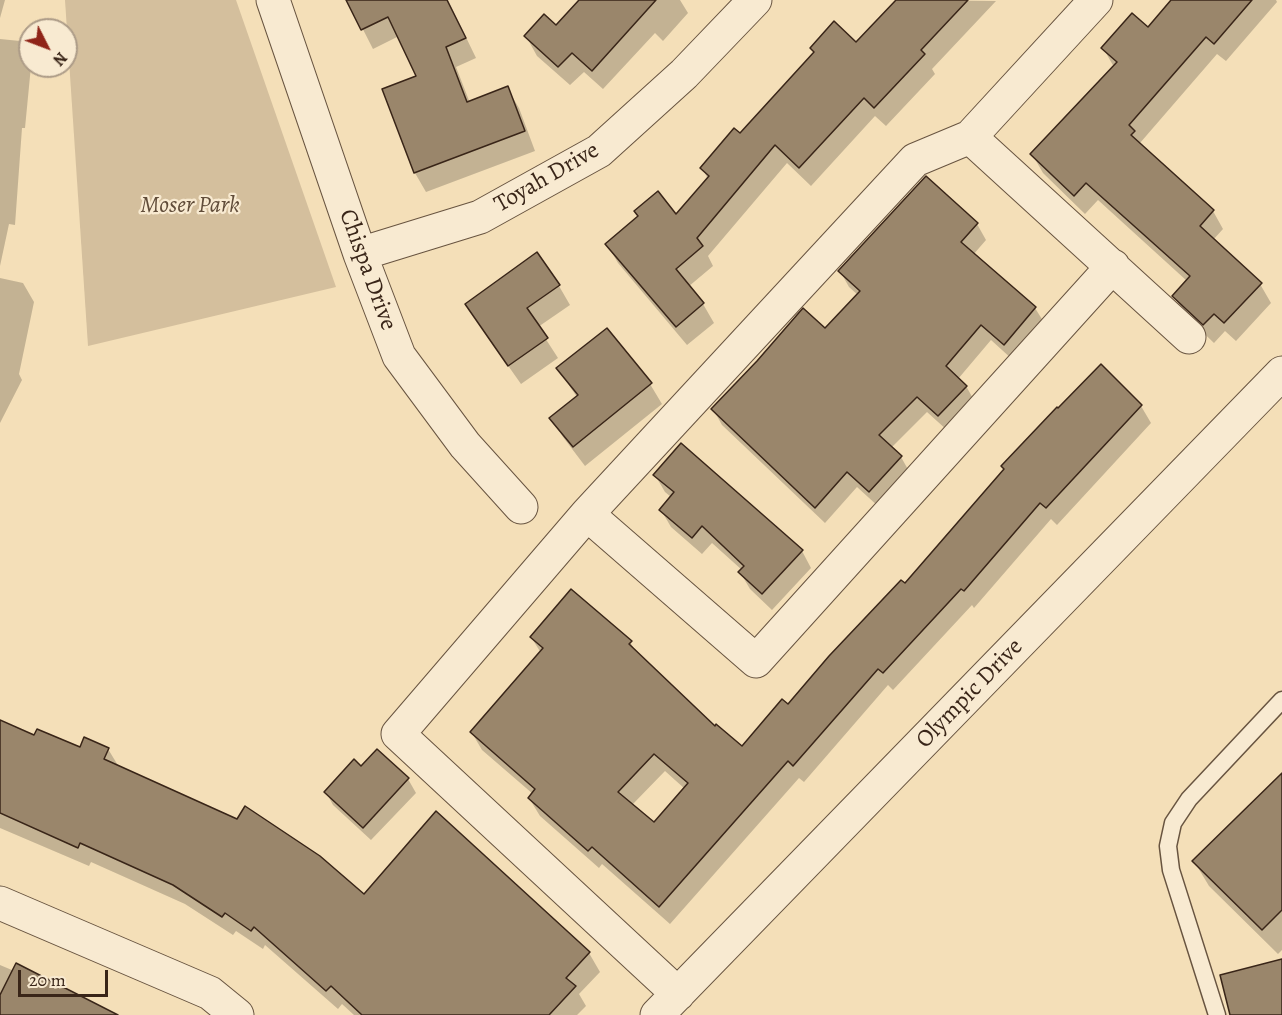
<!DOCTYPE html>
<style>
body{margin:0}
#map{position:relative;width:1282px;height:1015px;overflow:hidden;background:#f4dfb8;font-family:Alegreya,serif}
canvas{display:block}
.north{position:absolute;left:18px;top:18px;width:60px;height:60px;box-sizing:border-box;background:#f8ead1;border:2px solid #ac9b87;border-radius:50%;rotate:132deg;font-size:16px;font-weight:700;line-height:24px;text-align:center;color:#392518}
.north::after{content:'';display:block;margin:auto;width:21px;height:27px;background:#8f2418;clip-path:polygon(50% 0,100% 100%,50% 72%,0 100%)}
.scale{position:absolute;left:18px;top:970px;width:90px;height:27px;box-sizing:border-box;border:3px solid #392518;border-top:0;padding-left:8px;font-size:18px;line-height:21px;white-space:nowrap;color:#392518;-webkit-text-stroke:4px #f8ead1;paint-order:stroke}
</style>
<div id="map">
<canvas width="1282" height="1015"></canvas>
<div class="north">N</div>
<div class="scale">20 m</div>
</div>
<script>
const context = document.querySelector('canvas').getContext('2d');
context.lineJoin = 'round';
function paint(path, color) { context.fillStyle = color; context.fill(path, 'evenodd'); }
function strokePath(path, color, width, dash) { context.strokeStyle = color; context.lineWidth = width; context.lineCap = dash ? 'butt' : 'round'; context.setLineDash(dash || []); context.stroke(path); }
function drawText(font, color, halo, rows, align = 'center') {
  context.font = font + ' Alegreya,serif'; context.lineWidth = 4.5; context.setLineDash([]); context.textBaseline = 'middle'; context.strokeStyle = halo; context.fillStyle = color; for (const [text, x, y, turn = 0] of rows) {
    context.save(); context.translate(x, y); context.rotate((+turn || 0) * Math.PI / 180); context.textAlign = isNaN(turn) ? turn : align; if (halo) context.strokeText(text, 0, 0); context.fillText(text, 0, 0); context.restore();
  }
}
paint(new Path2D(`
 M65,0h171l100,287 -248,59z`), '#d4bf9d');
paint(new Path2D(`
 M0,0h5l-5,18z
 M348,0h100l28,58 -20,9 14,36 37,-15 12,20 16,43 -109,41 -11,-19 -31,-83 34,-13 -19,-41 -26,13z
 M581,0h99l8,13 -25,28 -8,-8 -52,56 -19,-17 -14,13 -33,-29 -11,-20 30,-9z
 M897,0l99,1 -64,68 3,5 -49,52 -11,-10 -64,70 -24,-23 -79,93 5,10 -25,21 15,17 11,19 -27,22 -69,-82 -11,-19 69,-28 32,-37 -6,-11 38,-33 75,-81 -3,-6 44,-4z
 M1173,0h103l1,2 -51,59 -9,-7 -77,89 73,68 10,18 -10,11 47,44 11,19 -35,38 -11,-10 -11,12 -30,-29 -10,-18 13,-15 -89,-81 -13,14 -42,-41 -11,-19 82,-87 -11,-19 45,-19z
 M0,39l20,2 10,17 1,8 -6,62h-3l-7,97 -6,-1 -9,42z
 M977,224l9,16 -13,15 62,53 10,16 -32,36 -22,-20 -33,39 8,7 9,16 -27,29 -21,-19 -36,36 10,9 9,16 -31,34 -22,-20 -32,36 -103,-98 -9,-16 112,-79 33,-35 -9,-8 -9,-16z
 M0,278l23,5 11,19 -15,72 3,6 -22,43z
 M559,286l11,19 -32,22 20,31 -37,26 -43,-61 -11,-19z
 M558,369l92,15 12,20 -77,62 -22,-29 -12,-19 26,-21z
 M1141,406l10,17 -94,102 -6,-6 -77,89 -2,-3 -79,85 -5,-5 -84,97 -5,-4 -129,146 -68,-60 -3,4 -59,-52 -11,-18 4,-4 -51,-44 -10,-17 69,-80 -10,-16 99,5 8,13 77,73 27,20 46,-42 117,-120zM665,771l20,18 -31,35 -22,-19z
 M655,475l147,76 9,17 -39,42 -22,-21 -10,-17 2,-2 -30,-27 -10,11 -31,-27 -10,-17 10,-13 -6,-5z
 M0,722l35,15 45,12h28l11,18 245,129 225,57 11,19 -21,22 7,12 -9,9h-223l-12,-11 -4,5 -73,-64 -2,4 -27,-18 -3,4 -48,-31 -94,-42 -2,4 -89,-38z
 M377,751l31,28 8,14 -45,47 -38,-35 -7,-13 35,-24z
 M1282,775v175l-4,4 -69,-68 -15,-25z
 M0,965l90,38 1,-2 24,14h-115z`), '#0003');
const building = new Path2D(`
 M346,0h101l19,38 -20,9 21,55 41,-16 17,45 -111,42 -32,-84 34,-13 -28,-59 -27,13z
 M579,0h77l-64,71 -20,-18 -14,14 -34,-31 20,-22 12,11z
 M896,0h72l-47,50 4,4 -51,54 -10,-10 -65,70 -24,-23 -78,93 6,8 -27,23 28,34 -28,24 -71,-83 33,-28 -4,-5 24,-20 18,23 33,-38 -9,-8 34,-40 6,5 74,-81 -4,-4 24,-27 22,21z
 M1171,0h81l-38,44 -8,-7 -77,88 6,6 -4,4 83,75 -14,16 62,57 -38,40 -10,-9 -11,11 -31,-29 18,-20 -104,-93 -12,13 -44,-42 87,-92 -16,-14 31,-35 16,14z
 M926,176l52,47 -17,19 75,65 -32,38 -23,-20 -35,41 21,20 -29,30 -21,-19 -38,38 23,21 -33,36 -22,-20 -32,36 -104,-99 46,-48 46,-53 22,20 35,-37 -22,-20z
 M537,252l23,33 -33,23 21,30 -40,28 -43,-62z
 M607,328l45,55 -79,64 -24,-29 29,-23 -22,-27z
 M1101,364l41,41 -96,103 -6,-5 -76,88 -3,-2 -78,84 -5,-4 -85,97 -5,-5 -129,146 -67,-60 -4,4 -60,-53 7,-9 -65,-57 73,-84 -13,-11 41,-48 61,52 -3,3 86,82 1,-2 26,22 40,-47 6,5 41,-48 72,-76 4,3 99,-114 -3,-3 56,-59 1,1zM654,754l34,29 -34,39 -36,-30z
 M681,443l122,107 -41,44 -24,-22 6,-6 -42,-40 -10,12 -33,-28 15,-18 -21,-17z
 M0,720l34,15 3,-6 43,18 4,-10 25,11 -5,11 133,60 8,-13 75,50 44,38 72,-83 154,141 -24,26 10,8 -27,29h-187l-31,-29 -5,5 -72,-64 -3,4 -26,-18 -3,4 -49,-32 -93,-42 -2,5 -78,-35z
 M377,749l32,29 -46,50 -39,-36 30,-33 7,7z
 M1282,773v137l-20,20 -70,-69z
 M1282,959v56h-52l-10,-40z
 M16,963l102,52h-118v-20z`);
paint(building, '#9a866b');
strokePath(building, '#392518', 1.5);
const service = new Path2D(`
 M1217,1015l-46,-145 -3,-24 5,-23 16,-24 93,-99`);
const minor = new Path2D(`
 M273,0l87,254 39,102 66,89 56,62
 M1096,0l-126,137 219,200
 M360,254l120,-37 119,-66 85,-77 71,-74
 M587,514l328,-354 55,-23
 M0,903l210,90 27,22
 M678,994l-280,-260 189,-220 169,147 357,-395
 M657,1015l625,-642`);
strokePath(service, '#685440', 19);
strokePath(minor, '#685440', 35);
strokePath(service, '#f8ead1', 16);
strokePath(minor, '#f8ead1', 33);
drawText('24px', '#392518', '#f8ead1', [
 ["Toyah Drive",547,178,-30],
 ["Chispa Drive",367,270,70],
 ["Olympic Drive",970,694,-46]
]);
drawText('italic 24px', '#604c39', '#f8ead1', [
 ["Moser Park",190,206]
]);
</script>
